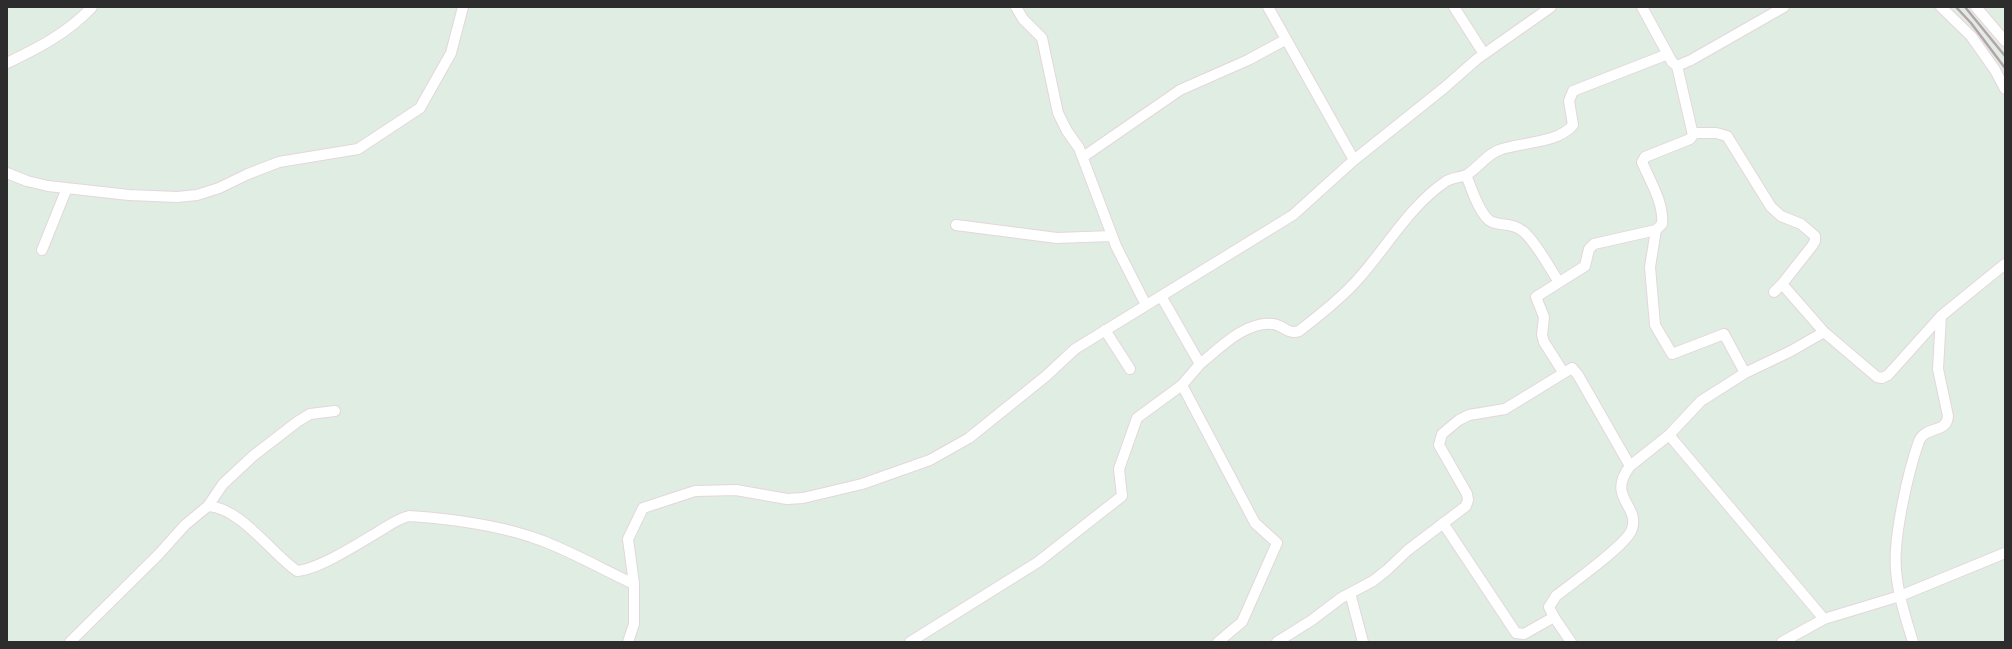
<!DOCTYPE html>
<style>
body{margin:0}
#map{position:relative;width:2012px;height:649px;overflow:hidden;background:#e0ede3;font-family:"DM Sans",sans-serif}
canvas{display:block}
.frame{position:absolute;inset:0;border:8px solid #2d2d2d;pointer-events:none}
</style>
<div id="map">
<canvas width="2012" height="649"></canvas>
<div class="frame"></div>
</div>
<script>
const context = document.querySelector('canvas').getContext('2d');
context.lineJoin = 'round';
function strokePath(path, color, width, dash) { context.strokeStyle = color; context.lineWidth = width; context.lineCap = dash ? 'butt' : 'round'; context.setLineDash(dash || []); context.stroke(path); }
const street = new Path2D(`
 M1016,7l7,12 19,19 16,75 9,18 12,17 37,98 30,59
 M1268,7l86,153
 M1454,7l30,47
 M1642,7l30,55 5,4 14,-6 93,-53
 M1941,7l30,29 24,34 10,19
 M1976,7l29,34
 M7,63c31,-15 61,-30 85,-56
 M1677,66l16,69 -3,4 -45,18 -3,5c8,19 22,41 20,62l-6,6 -6,37 5,58 17,29 52,-20 21,39
 M1693,133h23l11,3 44,71 10,9 20,8 14,12v5l-3,5 -30,38 42,48 53,45 5,1 6,-3 53,-59 64,-52
 M1083,157l97,-67 68,-30 37,-20
 M7,173l20,8 21,5 81,9 48,2 20,-2 22,-7 29,-14 31,-12 79,-13 62,-41 31,-55 12,-46
 M1466,175c5,12 14,42 26,47 11,4 22,1 32,10 14,13 24,34 35,50
 M956,225l101,13 55,-2
 M42,250l25,-62
 M1774,292l8,-8
 M1161,296l39,68c20,-16 45,-43 73,-40 10,1 15,11 26,7 21,-16 44,-34 61,-54 28,-32 50,-71 85,-95 7,-5 16,-4 23,-8 11,-7 18,-19 31,-24 21,-8 58,-6 74,-25l-4,-24 4,-10 95,-37
 M1105,330l25,39
 M1200,364l-18,21 73,138 22,20 -35,79 -24,20
 M1563,372l-19,-30 -2,-7 2,-18 -8,-20 49,-31 4,-17 5,-5 62,-14
 M1669,435l155,184
 M208,506c33,2 63,47 89,65 22,-2 61,-27 81,-39 10,-6 19,-13 31,-16 45,3 92,9 134,25 31,12 61,29 91,43
 M1443,523l73,110 8,1 30,-17
 M1350,593l13,49
 M70,642l89,-88 26,-29 23,-19 15,-22 30,-28 44,-34 13,-8 25,-3
 M628,642l6,-18v-40l-6,-45 15,-31 52,-17 41,-1 51,9 16,-1 59,-14 68,-24 39,-22 77,-62 29,-27 218,-134 61,-55 90,-72 33,-29 74,-52
 M910,642l128,-80 84,-66 -3,-27 18,-51 45,-33
 M1277,642l35,-22 29,-22 32,-17 14,-11 21,-20 58,-44 2,-6 -1,-6 -28,-49 3,-11 17,-14 10,-5 36,-6 67,-41 6,7 52,91
 M1571,642l-17,-25 -5,-10 7,-11c16,-13 71,-51 76,-67 8,-24 -26,-31 -2,-63l39,-31 32,-34 44,-28 46,-22 33,-19
 M1782,642l42,-23 76,-23 105,-43
 M1913,642c-7,-23 -15,-47 -17,-72 -3,-32 12,-98 23,-129 7,-16 28,-7 29,-25l-10,-47 3,-53`);
strokePath(street, '#e4d6dd', 12);
strokePath(street, '#fff', 10);
strokePath(new Path2D(`
 M1956,7l15,16 34,45
 M1965,7l40,49`), '#b5a3ac', 2.5);
</script>
